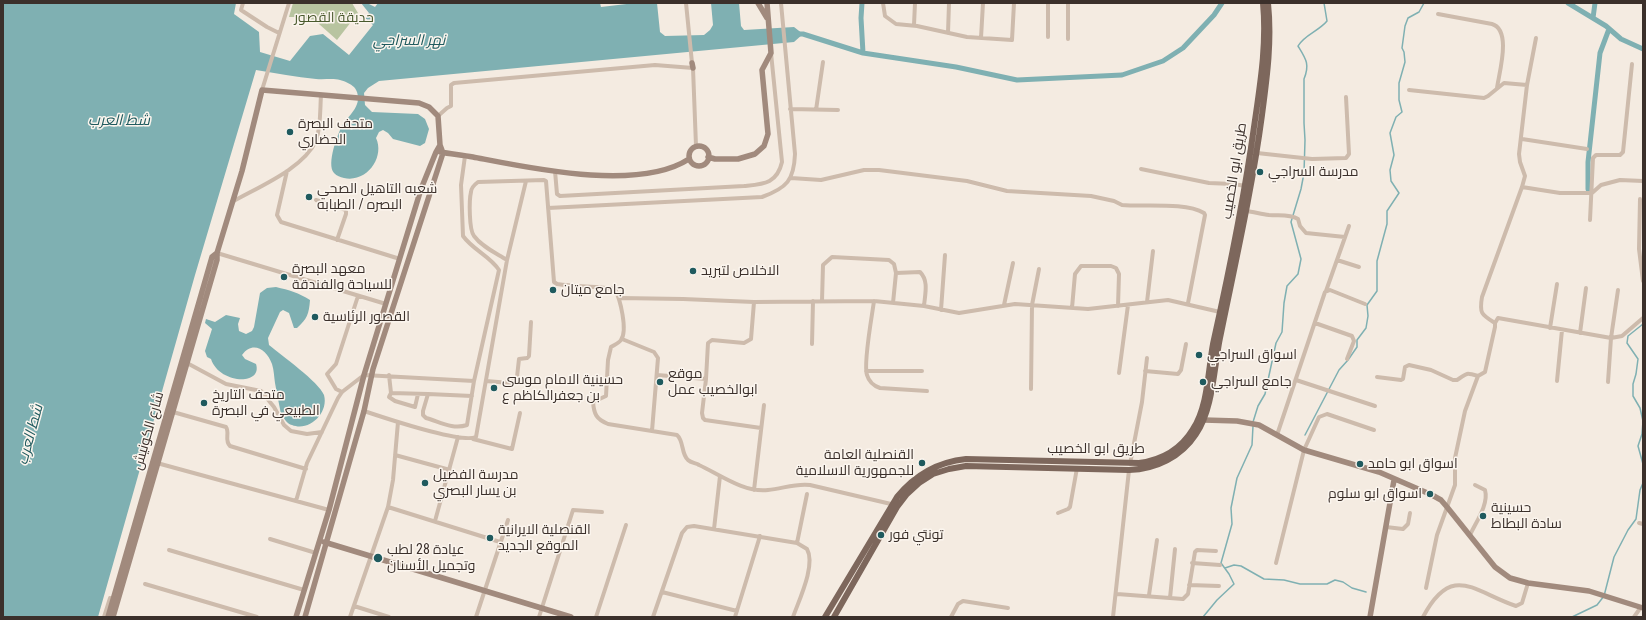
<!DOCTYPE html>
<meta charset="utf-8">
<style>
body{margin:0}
#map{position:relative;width:1646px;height:620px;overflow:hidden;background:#f4ebe1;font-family:"Roboto Condensed",sans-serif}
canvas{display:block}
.frame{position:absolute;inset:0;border:4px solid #3b302b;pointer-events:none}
</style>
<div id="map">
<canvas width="1646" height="620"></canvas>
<div class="frame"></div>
</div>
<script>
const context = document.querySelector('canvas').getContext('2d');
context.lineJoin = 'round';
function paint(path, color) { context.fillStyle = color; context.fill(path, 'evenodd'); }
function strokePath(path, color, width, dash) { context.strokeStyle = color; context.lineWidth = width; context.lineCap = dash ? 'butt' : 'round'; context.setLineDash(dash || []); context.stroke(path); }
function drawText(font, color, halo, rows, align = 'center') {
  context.font = font + ' "Roboto Condensed",Cairo,sans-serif'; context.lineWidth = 3; context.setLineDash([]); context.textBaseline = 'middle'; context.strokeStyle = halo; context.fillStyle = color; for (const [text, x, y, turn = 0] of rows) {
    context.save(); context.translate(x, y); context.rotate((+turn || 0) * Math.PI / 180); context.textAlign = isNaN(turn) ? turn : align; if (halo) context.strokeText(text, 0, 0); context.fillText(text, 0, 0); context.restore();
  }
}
paint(new Path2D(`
 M293,3h59l6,10 -21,27 -18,-16 -19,-7h-11z`), '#b8c4a0');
paint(new Path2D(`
 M3,3h233l-2,11 25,18 1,20 30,9 20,-25 13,-2 26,21 24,-30 -8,-7 4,-5 -8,-10h6l8,4 3,-4h222l1,4 34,-4h22l3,29 5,4 39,-1 6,-5 3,-5 -2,-22h28l2,23 3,4 50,-3 9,7 -9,8 -415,39 -11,7 -4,5 1,12 7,7 46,2 7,5 4,10 -4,14 -5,3 -27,-7 -5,-6 -5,-3 -4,2 -3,6c9,19 -9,45 -32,40 -4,-1 -7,-2 -10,-5 -8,-9 4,-40 9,-49 4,-6 12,-13 14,-20 2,-5 1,-13 -3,-17 -3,-3 -10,-6 -14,-7 -7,-2 -16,0 -24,-1 -20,-2 -40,-6 -60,-9l-61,205 -97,342h-95z
 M276,287c13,3 23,6 34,13 -1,14 -3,19 -13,28h-3l-5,-15 -6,-3 -3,2 -12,26 1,7c12,10 50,37 55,50 5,18 -15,37 -32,30 -5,-1 -8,-7 -11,-11 -2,-10 -4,-20 -6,-31 -1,-6 -1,-13 -3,-19 -5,-14 -19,-24 -30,-9l3,4 11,5c7,22 -37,20 -45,-5l-4,-2 -2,-6 7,-22 -7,-6 1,-4 9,3 11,-7 14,3 -2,6 1,7 7,3 6,-3 2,-4 6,-34 7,-5z`), '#7fb0b2');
strokePath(new Path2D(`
 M1643,324l-15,12 -1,7 11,16 -2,15 -3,10v12l7,12 3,13 -1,13 -4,12 5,18
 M1253,422l5,-16 7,-12 11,-51 6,-11 2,-29 3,-17 11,-12 3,-15 -10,-37 10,-33 3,-16 1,-33 -1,-17v-44c6,-15 2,-20 -6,-33 6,-11 21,-15 29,-25l-3,-18
 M1305,435l34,-65 9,-10 9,-13v-7l9,-12 2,-12 -1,-11 10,-14v-30l10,-37v-13l12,-18 -8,-12 -1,-11 4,-15 -4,-22 6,-16 6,-5 -3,-12v-17l6,-21 -1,-10 -2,-4 3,-22 3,-8 11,-6 5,-9
 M1225,568l9,-3 7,1 23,13 20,1 16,4h27l8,-4 8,2 9,6 14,4
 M1203,617l14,-17 17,-16 -5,-10 -8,-11 11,-39 -1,-16 6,-30 15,-33 1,-19
 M1572,617l25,-12 7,-9 10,-39 14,-27 8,-11 4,-29 3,-7`), '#7fb0b2', 1.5);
strokePath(new Path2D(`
 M862,3l-1,15 2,35
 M1568,3l38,23 15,13 22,10
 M1593,18l2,-15
 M797,34h6l60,19 93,14 61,13 105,-5 41,-14 20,-13 31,-33 8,-12
 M1588,189v-27l12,-109 9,-24`), '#7fb0b2', 5);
strokePath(new Path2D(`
 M243,3l-2,7 26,17 12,6
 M686,3l6,60
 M883,3l2,13 11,8 21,2 50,11 45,3 2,-37
 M1438,14l54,10c20,6 7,49 5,64
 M914,25l1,-22
 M948,33l1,-30
 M1048,37v-34
 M981,38l2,-35
 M1068,39v-36
 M262,90l27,-87
 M1409,90l75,8 4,-2 16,-13 23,2
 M790,109l48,1
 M816,110l7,-48
 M438,116l9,-8 4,-2v-21l3,-2 201,-18 38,3 3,78
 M1522,139l65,10
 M1257,153l55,6 34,-1 3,-4 -3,-57
 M1141,169l68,14 24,1 13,2
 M287,171l-10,44 4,7 119,37
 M555,171l2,23 3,2 184,-10c19,-2 33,-2 38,-24l-11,-109
 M791,178l30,2 43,-10h15l88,11 40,10 84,5 23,5 8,4c22,2 63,-3 82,8l1,2 -17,88
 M1522,187l38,6h32l9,-8 19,-5 23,1
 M1640,199l-1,50 4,32
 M316,200l30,10v4l-9,26
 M232,202c26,-15 71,-33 84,-61 5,-14 4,-32 5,-46
 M548,208l214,-11c25,-9 32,-17 33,-43l-14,-151
 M1246,211c8,1 15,3 23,4 10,1 21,-1 29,4l2,7 6,7 39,4
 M1590,220l3,-62 3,-3h24l3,-3 9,-88
 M217,253l169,51
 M507,260c-11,-7 -25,-13 -33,-24 -5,-6 -5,-36 -3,-44 0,-4 3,-7 7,-10l66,-2 2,1 8,101 3,2c19,3 39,2 58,5 5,10 13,41 6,51 -2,3 -7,5 -10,7l-3,13 -2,36 -13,6c1,12 3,17 15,22l69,11c7,6 4,19 11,25 3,3 8,3 11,5 20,9 45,28 69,25 14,-1 27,-7 42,-5l81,19
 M1337,260l22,7
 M896,273l24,-1c9,9 5,22 4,34
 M1326,291l23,-65
 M620,298l63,1 71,3 120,-1 50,5 35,7 56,-9 73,5 80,-9 52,12
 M822,301l1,-36 9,-8 57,3 5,4 2,9 -3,30
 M874,301c-2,15 -11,63 -7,74 2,7 7,11 13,13l47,3
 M754,302l-3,37 -7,4 -32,-3 -4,3 -2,36 -4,34 1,5 2,2 56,8
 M1147,302l6,-51
 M1004,305l9,-42
 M1072,308l3,-34 6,-8h30l5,2 3,6 -1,32
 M941,310l4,-55
 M1315,323l37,13 2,5 -7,18
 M1495,323l3,-5 113,20 11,-2 21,-18
 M1550,328l7,-44
 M1580,333l6,-45
 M622,339l32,13 4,6 -6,73
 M812,344l1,-43
 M187,363l39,21 35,7 13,16 10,18 7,6 16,3 15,-2
 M866,371h56
 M1145,371l33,3 3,-4 5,-26
 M1119,373l9,-68
 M389,375l2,18
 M657,375l49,4
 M1377,377l24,3 2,-1 2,-12 4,-2 22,5 22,10h4c11,-7 8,-8 21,-4
 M1296,380l79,26
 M486,381l24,2 7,-6 2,-18 8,-1 2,-2 2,-34
 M1557,381l5,-51
 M1608,382l3,-44 7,-48
 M1031,389l1,-84 7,-36
 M342,392l-6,-3 -9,-15 9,-10 22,-68
 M418,394l-3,13 -20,-6 -6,-4 2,-4 37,1
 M472,396l-44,-2 -5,17v4l3,3c14,4 27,12 41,7l7,-44
 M364,411c18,6 98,33 112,26l31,-177 19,-79
 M173,412l53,15c4,6 -2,13 4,19l76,23
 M1277,435l48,-143 5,-2 35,14
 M473,439l39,10 8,-36
 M395,455l55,15
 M157,463l172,47
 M1130,464l12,-62 5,-44
 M754,490l10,-85
 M296,501l11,-38 31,-65 4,-6 22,-17 110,6 25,-111c-9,-14 -26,-20 -36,-34l-2,-51 4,-29
 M388,507l112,35
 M1058,513l10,-4 2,-2 7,-39
 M435,521l23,-84
 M1639,523l4,1
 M1386,527l17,2 5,-5 2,-11
 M714,529l6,-53
 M1470,535c6,-13 19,-31 15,-45l-10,-5
 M270,539l46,14
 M797,543l10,-49
 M169,550l135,40
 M1192,563l28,2
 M1276,563l28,-113 15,-33 8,-3 47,16
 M145,584l112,33
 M1189,585l30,1
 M1426,588l11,-53 18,-50v-27l10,-47 13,-35 7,-4 10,-45v-4c-13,-8 -16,-9 -13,-26l40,-110 3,-11 -5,-14 -1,-8 8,-69 9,-47
 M662,592l75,19
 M1117,594l66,5 5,-5 7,-42 2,-2 19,1
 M1149,595l8,-55
 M1170,598l5,-49
 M354,606l35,11
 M104,617l6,-19
 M350,617l38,-110 5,-27 5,-58
 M476,617l32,-97
 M539,617l34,-107 29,2
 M596,617l30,-92
 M653,617l29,-84 5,-6 7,-1 103,17 10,6c9,16 -8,51 -14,68
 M735,617l25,-81
 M951,617l7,-13 5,-3 45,7
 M1113,617l16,-147
 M1423,617c29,-55 51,-25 93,-11l6,-3 6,-20
 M1634,617l7,-10`), '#cdbbac', 4);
strokePath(new Path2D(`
 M758,3l9,15
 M692,63l1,5
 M689 156a10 10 0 1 1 20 0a10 10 0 1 1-20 0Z
 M440,152c11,2 22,3 33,5 57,11 165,35 216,2
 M708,157l7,2h23l17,-5 9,-8 4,-12 -6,-64 9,-17 -4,-50
 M1204,420l33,1 22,4 45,25 75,22 53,23 9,5 6,7 48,60 15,11 18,5 61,8 54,17
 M324,542l247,75
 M108,617l104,-360 5,-4
 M113,617l104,-357v-7l25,-82 20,-81 157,13 10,4 9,9 2,29 3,8 -70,216 -9,42 -59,206
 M296,617l33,-107 35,-135 57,-186 15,-37 4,-7
 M1370,617l24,-137`), '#a18a7d', 5.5);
strokePath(new Path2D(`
 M825,617l72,-120c18,-22 40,-35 69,-38l173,4c22,-3 42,-14 54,-34 15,-23 15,-58 20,-85 16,-72 31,-144 41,-217 6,-42 13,-82 9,-124
 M834,617l63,-110 10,-13 12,-11 14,-9 16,-5 17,-3 163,4c27,-1 52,-13 67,-36 17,-24 18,-67 24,-96 15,-74 32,-148 42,-223 5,-38 10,-74 6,-112`), '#7d675c', 6);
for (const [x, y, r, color] of [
 [290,132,4,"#1f5a5e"],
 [1260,172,4,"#1f5a5e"],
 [309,197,4,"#1f5a5e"],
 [693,271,4,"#1f5a5e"],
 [284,277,4,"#1f5a5e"],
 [553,290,4,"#1f5a5e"],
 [315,317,4,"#1f5a5e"],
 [1199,355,4,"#1f5a5e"],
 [660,382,4,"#1f5a5e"],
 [1203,382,4,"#1f5a5e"],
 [494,388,4,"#1f5a5e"],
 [204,403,4,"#1f5a5e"],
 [922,463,4,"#1f5a5e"],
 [1360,464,4,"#1f5a5e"],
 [425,483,4,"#1f5a5e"],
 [1430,494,4,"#1f5a5e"],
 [1483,516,4,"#1f5a5e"],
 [881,535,4,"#1f5a5e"],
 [490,538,4,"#1f5a5e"],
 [378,558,5,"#1f5a5e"]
]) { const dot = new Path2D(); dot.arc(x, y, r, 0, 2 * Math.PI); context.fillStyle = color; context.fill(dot); strokePath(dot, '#fbf5ee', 1.5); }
drawText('14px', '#4a5a2e', '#fbf5ee', [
 ["حديقة القصور",334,18]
]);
drawText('14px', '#3b302b', '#fbf5ee', [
 ["متحف البصرة",298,124],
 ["الحضاري",298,140],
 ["مدرسة السراجي",1268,172],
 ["شعبه التاهيل الصحي",317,189],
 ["البصره / الطبابه",317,205],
 ["معهد البصرة",292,269],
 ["للسياحة والفندقة",292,285],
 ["الاخلاص لتبريد",701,271],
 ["جامع ميتان",561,290],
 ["القصور الرئاسية",323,317],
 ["اسواق السراجي",1207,355],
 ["موقع",668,374],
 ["ابوالخصيب عمل",668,390],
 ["حسينية الامام موسى",502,380],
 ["بن جعفرالكاظم ع",502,396],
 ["جامع السراجي",1211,382],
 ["متحف التاريخ",212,395],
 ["الطبيعي في البصرة",212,411],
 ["القنصلية العامة",914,455,"right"],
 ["للجمهورية الاسلامية",914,471,"right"],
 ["اسواق ابو حامد",1368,464],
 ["مدرسة الفضيل",433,475],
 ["بن يسار البصري",433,491],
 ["اسواق ابو سلوم",1422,494,"right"],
 ["حسينية",1491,508],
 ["سادة البطاط",1491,524],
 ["القنصلية الايرانية",498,530],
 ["الموقع الجديد",498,546],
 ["تونتي فور",889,535],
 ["عيادة 28 لطب",387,550],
 ["وتجميل الأسنان",387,566]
], 'left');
drawText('14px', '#3b302b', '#fbf5ee', [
 ["طريق ابو الخصيب",1235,171,-81],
 ["شارع الكونيش",149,431,-74],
 ["طريق ابو الخصيب",1096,449]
]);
drawText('italic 15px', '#1f5a5e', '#fbf5ee', [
 ["نهر السراجي",409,41],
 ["شط العرب",119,121],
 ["شط العرب",31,435,-75]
]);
</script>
